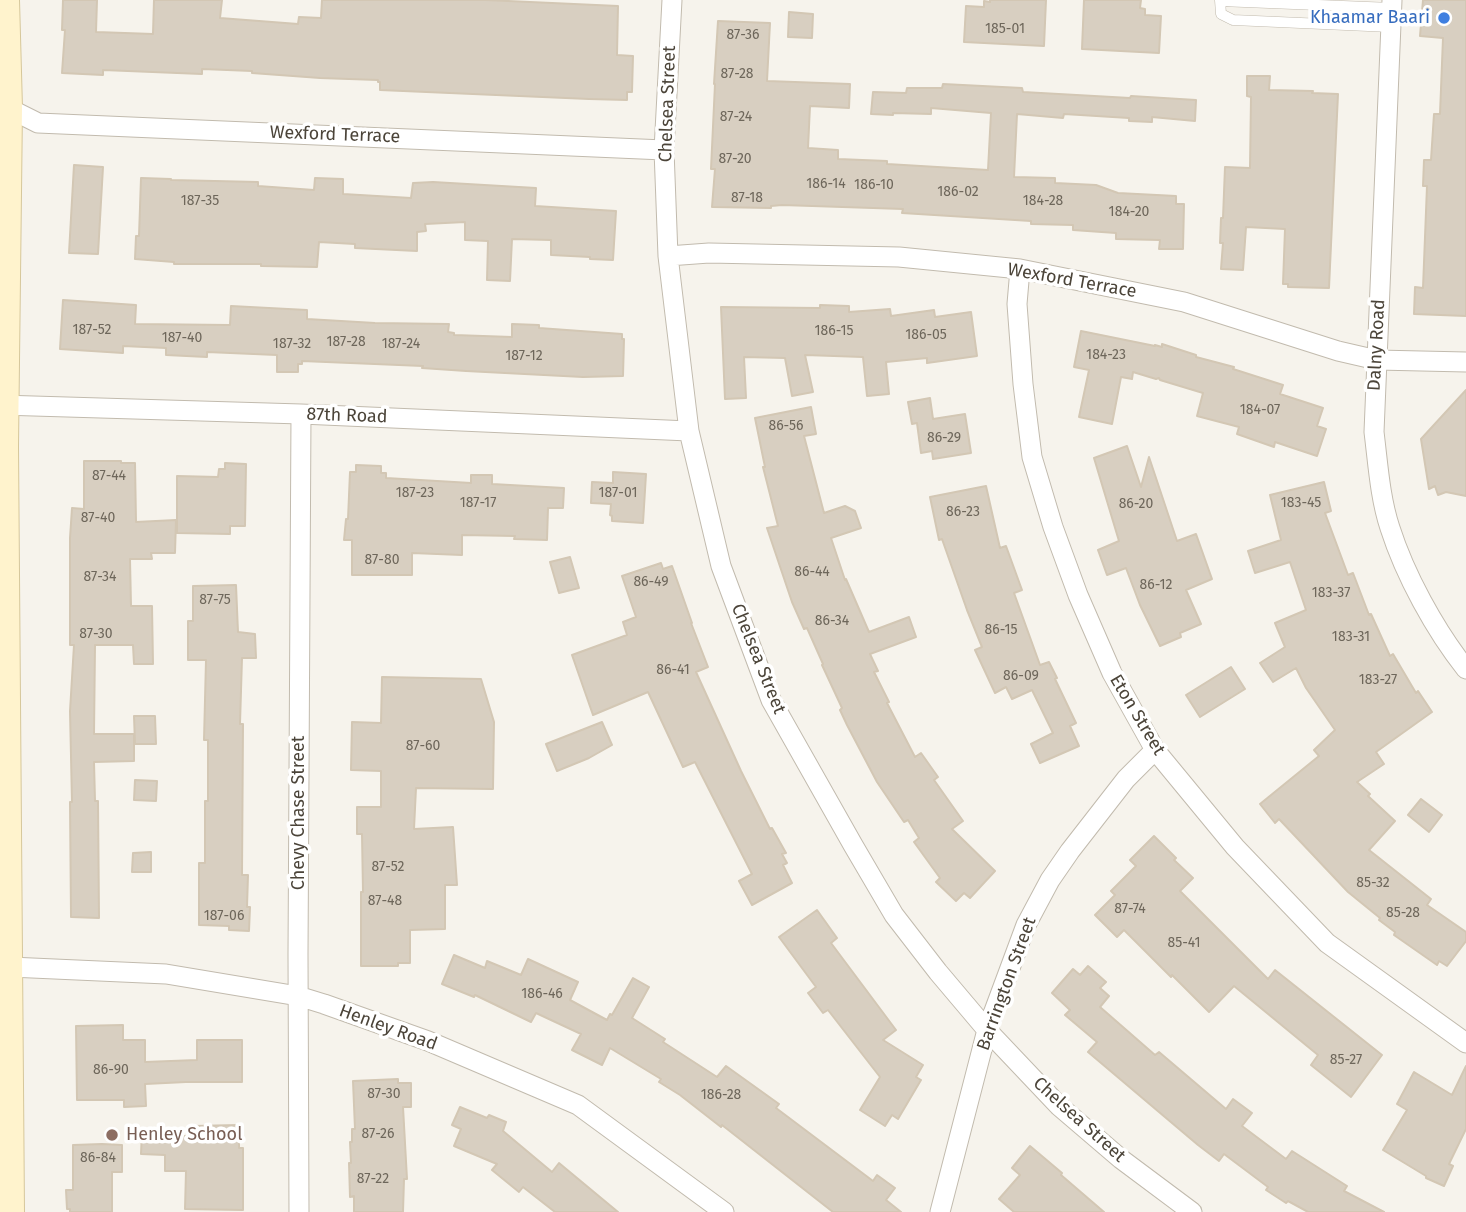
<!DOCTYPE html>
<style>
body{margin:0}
canvas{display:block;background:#f6f3ec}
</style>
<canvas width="1466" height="1212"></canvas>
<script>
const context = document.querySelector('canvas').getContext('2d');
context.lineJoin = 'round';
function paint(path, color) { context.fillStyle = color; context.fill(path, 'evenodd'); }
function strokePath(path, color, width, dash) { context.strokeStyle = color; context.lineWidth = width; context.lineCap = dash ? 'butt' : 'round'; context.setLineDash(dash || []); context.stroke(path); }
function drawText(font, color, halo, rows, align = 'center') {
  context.font = font + ' "Fira Sans",sans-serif'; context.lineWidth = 7; context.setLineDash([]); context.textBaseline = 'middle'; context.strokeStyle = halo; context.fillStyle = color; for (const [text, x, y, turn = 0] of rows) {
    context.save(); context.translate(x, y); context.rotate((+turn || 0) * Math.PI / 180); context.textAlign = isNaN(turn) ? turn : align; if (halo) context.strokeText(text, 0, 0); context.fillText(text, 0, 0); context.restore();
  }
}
const building = new Path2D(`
 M63,0h34l-1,32 57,2 1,-34h68l-2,18 78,6 1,-7 22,1 1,-18h164l132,6 -1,49 16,1 -1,36h-5v8l-38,-1 -209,-9v-8h-2v-2l-58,-2 -68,-5v-2l-50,-2v5l-99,-4v5l-41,-2 3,-43h-3z
 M990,0h56l-2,46 -80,-4 2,-36 18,1v-6l6,1z
 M1084,0h57l-1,8 5,1v6l16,1 -2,37 -77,-4z
 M1423,0h43v316l-52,-2 1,-27 8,1 4,-102h-4l1,-26h7l3,-46h6l3,-76 -23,-2z
 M789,12l24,2 -1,24 -24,-1z
 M718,21l52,2 -3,58 83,3 -1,24 -39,-2 -2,42 30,2v9l49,2v3l101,6 3,-57 -60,-5v6l-38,-1v2l-22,-1 2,-22 33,1 1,-5h35l1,-4 79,4 1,4 107,6 1,-2 65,4 -1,21 -43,-4v5l-23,-1v-3l-65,-4 -1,4 -46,-4 -3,63 41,1v5l41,2 22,8 58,3v8h8l-1,45h-24l1,-9 -44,-1v-6l-43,-3v-5l-42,-1v-3l-129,-8 1,-4 -121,-4 -11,1v2l-59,-1 3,-38h-4l4,-85h-1z
 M1247,76h23l-1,14 44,1 -1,2 26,1 -9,194 -41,-1v-3h-5l2,-55 -39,-2 -3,43 -22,-1 2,-26h-3l1,-25h2l2,-51 25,1 1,-71 -4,-1z
 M74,165l29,2 -5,87 -29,-1z
 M141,178l30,1v1l87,2v4l56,4 1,-12 28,1v15l68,4 2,-15 20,-1 103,6 -1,18 81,5 -3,49 -23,-1v-2l-39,-2v-15l-39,-1 -2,42 -23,-1 1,-39 -23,-1v-18l-40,2 1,7 -9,1v19l-62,-3v-4l-36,-2 -2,25 -56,-1v-2h-87v-2l-39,-3 1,-23h3z
 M63,300l73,5 -1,19 95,1 1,-19 76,4v9l68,4 74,1 -1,8 6,1v2l58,2v-13l27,1v3l83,6v5h2l-1,37 -40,1 -117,-6 -44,-3 1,-2 -121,-5v3h-4v8h-21v-17l-70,-3v5l-41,-2v-7l-43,-2v7l-63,-4z
 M820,305l29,1v6l41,-3 1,7 43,-6 1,7 36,-5 6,44 -50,7v-5l-41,4 3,32 -22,2 -4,-39 -58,-2 8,37 -21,4 -7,-38 -41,-1 2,41 -21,1 -4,-92 99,1z
 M1081,331l74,15v-1l7,2v-3l34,11v2l38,10 -1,2 50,16 -3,9 43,14 -6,18 9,3 -9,27 -42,-14 -1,5 -37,-13 2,-7 -42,-11 6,-23 -43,-13 -1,-2 -3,1 -23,-7 -1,7 -11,-2 -9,47 -33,-7 10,-47 -15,-3z
 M1466,390v106l-20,-4 -8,3 -3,-9 -6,3 -8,-50z
 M930,398l3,21 32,-5 6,39 -38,6 -1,-8 -11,2 -4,-30 -5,1 -4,-22z
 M811,407l5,27 -12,2 20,77 21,-7 10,5 6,17 -30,10 14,42 1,-1 23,53 40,-15 7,20 -46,17 8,17 -4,1 15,30 -2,1 28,54 6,-4 17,24 -4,3 29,41 -11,8 43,42 -25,27 -6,-5 -8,8 -20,-19 4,-4 -26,-36 5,-4 -11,-18 -4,2 -27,-40 -30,-57 -7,-15 2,-2 -20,-43 1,-1 -16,-36 -3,1 -12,-27 -25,-74 11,-2 -15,-59h2l-10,-49z
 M1127,446l14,41 8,-30 28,84 19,-7 16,45 -26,11 15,34 -21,9 1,4 -21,9 -20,-41 -14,-37 -19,7 -9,-25 21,-9 -25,-83z
 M84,461h37v2h14l1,59 40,-2 -1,33h-24l1,6h-22l1,47h21l1,58h-19l-1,-19h-38l-1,89h40v27l-40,1 1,39h3l1,117 -28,-1 -1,-115h2l-2,-91 4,-66h-4v-107l2,-30 12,1z
 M225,463l21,1 -1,62h-15v8l-53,-1v-57l41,1 1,-8h6z
 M356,465l25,1v7h5v5l85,5v-8h21v9l72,4 -1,20h-15l-1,32 -33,-1 1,-3 -53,-1v20l-50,-2v22h-60v-35h-8l2,-21h2l2,-47h6z
 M613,472l33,2 -3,49 -31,-2v-5l-2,-1 1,-11 -20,-1 1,-21 21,1z
 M1324,482l7,29 -6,2 23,62 5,-2 16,42 2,-1 19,42 3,-2 23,39 2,-2 14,21 -56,40 8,12 -27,18 13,12 -2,2 27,25 -26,29 62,49 -4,6 39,27v9l-19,25 -8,-5 -2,4 -43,-30 1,-3 -16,-12 1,-2 -32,-26 -69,-73 -4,4 -15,-19 59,-48 -5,-6 21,-20 -29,-42 -10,-20 -23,14 -13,-19 25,-16 -10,-24 31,-13 -16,-48 -35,11 -7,-22 33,-11 -11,-45z
 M986,486l14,62 6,-2 16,44 -8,3 26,72 9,-3 8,16 -2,1 21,44 -6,3 9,20 -39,17 -9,-19 22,-11 -21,-43 -20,9 -6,-12 -11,6 -20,-43 7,-3 -15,-37 -25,-71 -3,1 -9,-43z
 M570,557l9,31 -20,5 -9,-31z
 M661,563l2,6 9,-3 20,57h-1l17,44 -12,5 45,99 29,58 2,-1 14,25 -4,1 5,9 -4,2 9,18 -40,22 -13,-24 13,-7 -57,-112 -12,5 -35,-75 -55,23 -21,-60 55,-20 -4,-13 13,-5 -14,-41z
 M236,585l2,47 17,2 1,24h-14l-2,66h3l-1,151h6l-1,32h3l-1,24 -20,-1v-4l-30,-1v-62h6v-62h3v-61h-4l2,-80h-18v-39h5v-35z
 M1231,667l14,22 -45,28 -14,-22z
 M382,677l99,2 13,43 -1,67 -77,-1 -2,41 39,-2 4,58h-12v44l-35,1v33h-12v3h-37v-74h2l-1,-58h-5v-27h24v-36l-30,-1 1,-48 29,1z
 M134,716h21l1,28h-21z
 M602,722l10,23 -23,13 -32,13 -11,-27z
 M135,780l22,1 -1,20 -22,-1z
 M1421,799l21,16 -13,17 -21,-17z
 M1154,836l22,22 -2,2 19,18 -13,13 88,88 7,-9 107,85 -31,42 -40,-32 7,-10 -84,-69 -25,26 -37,-37 -1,2 -47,-47 -7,7 -22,-22 20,-20 -4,-4 25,-25 -6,-6z
 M151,852v20h-19l1,-19z
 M817,910l20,28 -6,5 65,87 -13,10 40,25 -7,12 5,3 -23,39 -6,-4 -7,11 -25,-16 20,-33 -52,-67 -5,3 -15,-20 8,-6 -37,-50z
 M454,955l31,13 2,-7 34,14 7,-16 50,23 -8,18 37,20 3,-6 2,1 21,-37 16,9 -17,31 33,21 -2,3 54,35 9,-11 53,38 -3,4 97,73 4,-6 18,13 -9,12 15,12h-68l-111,-87 -1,2 -41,-32 -21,-13 2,-3 -51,-31 -8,17 -30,-15 9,-16 -45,-21 -5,9 -56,-27 -1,2 -32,-13z
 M1088,966l18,16 -6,6 9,8 -9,11 55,48 4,-3 67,57 7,-10 19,14 -10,13 44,33 6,-8 55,35 -3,5 40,21h-76l-20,-11 -2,2 -20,-13 2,-3 -44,-33 -5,7 -21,-16 -110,-93 9,-10 -32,-27 5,-5 -18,-17 21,-24 7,6z
 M123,1025v15h22v22l52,-2v-20h45v42h-56l-41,2 1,22 -22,1v-7h-47l-1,-74z
 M1466,1066v63l-17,35 4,2 -9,20 -18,-8v-2l-43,-26 24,-40 -10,-6 17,-32 38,23z
 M398,1079v4h13v24h-8l4,72h-3l-1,33h-49v-16l-4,1 -1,-34h2l-1,-21h2v-13h3l-2,-48z
 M460,1107l27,11 2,-3 17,7 -3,9 49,41 7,-9 59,49h-63l-32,-25 -4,5 -27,-22 5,-6 -43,-18 7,-17 -9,-4z
 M239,1125v23h4v62l-58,-1 1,-38h-21v-16l-24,-1 1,-23 51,6v-11z
 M102,1144l20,1v27h-10v40h-42v-3h-3l-1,-19h7v-45z
 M1030,1146l32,27 -1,2 43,37h-90l-15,-13 21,-24 -8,-7z`);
paint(building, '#d8cfc1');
strokePath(building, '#d3c7b4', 2);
const lane = new Path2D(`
 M1220,0l1,14 12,6 158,7
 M1220,1l172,7`);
const street = new Path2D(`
 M672,0l-8,150 4,106 21,175 32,135 50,134 82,145 41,70 44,57 49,58 72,76 62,53 71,53
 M1392,0l-18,432c4,32 6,66 16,96 15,47 45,102 76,141
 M0,104l38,19 626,27
 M668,256l41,-3 190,4 121,12 164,33 154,49 39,9 89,2
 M1020,269l-3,35 6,80 9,73 21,70 25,68 34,78 43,77 80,97 92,96 139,100
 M0,405l301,9 388,17
 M10,967l156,7 132,22 26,8 104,37 150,64 146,107
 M299,1212l-1,-258 3,-540
 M940,1212l47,-182 39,-105 24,-45 20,-29 56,-72 29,-29`);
const secondary = new Path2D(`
 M6,0l3,108 -4,338 6,766`);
strokePath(lane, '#c2bbae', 11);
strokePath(street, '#c2bbae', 21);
strokePath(secondary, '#d6c79b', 28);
strokePath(lane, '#fff', 10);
strokePath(street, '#fff', 19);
strokePath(secondary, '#fff3cd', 26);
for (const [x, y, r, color] of [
 [1444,18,7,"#3f7fe0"],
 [112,1135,7,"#8d6e63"]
]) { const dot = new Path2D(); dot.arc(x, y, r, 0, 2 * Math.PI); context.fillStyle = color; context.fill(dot); strokePath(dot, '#fff', 2.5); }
drawText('14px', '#6e675b', null, [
 ["185-01",1005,29],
 ["87-36",743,35],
 ["87-28",737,74],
 ["87-24",736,117],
 ["87-20",735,159],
 ["186-14",826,184],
 ["186-10",874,185],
 ["186-02",958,192],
 ["87-18",747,198],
 ["187-35",200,201],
 ["184-28",1043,201],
 ["184-20",1129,212],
 ["187-52",92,330],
 ["186-15",834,331],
 ["186-05",926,335],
 ["187-40",182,338],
 ["187-28",346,342],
 ["187-32",292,344],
 ["187-24",401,344],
 ["184-23",1106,355],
 ["187-12",524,356],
 ["184-07",1260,410],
 ["86-56",786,426],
 ["86-29",944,438],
 ["87-44",109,476],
 ["187-23",415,493],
 ["187-01",618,493],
 ["187-17",478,503],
 ["183-45",1301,503],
 ["86-20",1136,504],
 ["86-23",963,512],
 ["87-40",98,518],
 ["87-80",382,560],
 ["86-44",812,572],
 ["87-34",100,577],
 ["86-49",651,582],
 ["86-12",1156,585],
 ["183-37",1331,593],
 ["87-75",215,600],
 ["86-34",832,621],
 ["86-15",1001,630],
 ["87-30",96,634],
 ["183-31",1351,637],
 ["86-41",673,670],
 ["86-09",1021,676],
 ["183-27",1378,680],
 ["87-60",423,746],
 ["87-52",388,867],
 ["85-32",1373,883],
 ["87-48",385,901],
 ["87-74",1130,909],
 ["85-28",1403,913],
 ["187-06",224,916],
 ["85-41",1184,943],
 ["186-46",542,994],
 ["85-27",1346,1060],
 ["86-90",111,1070],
 ["87-30",384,1094],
 ["186-28",721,1095],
 ["87-26",378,1134],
 ["86-84",98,1158],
 ["87-22",373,1179]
]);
drawText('18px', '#366cbe', '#fff', [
 ["Khaamar Baari",1430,18]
], 'right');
drawText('18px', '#4b4439', '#fff', [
 ["Chelsea Street",668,104,-88],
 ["Wexford Terrace",335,135,2],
 ["Wexford Terrace",1072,281,10],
 ["Dalny Road",1377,345,-87],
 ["87th Road",347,416,2],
 ["Chelsea Street",758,659,68],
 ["Eton Street",1137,715,59],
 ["Chevy Chase Street",299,813,-90],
 ["Barrington Street",1007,984,-70],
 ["Henley Road",388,1028,20],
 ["Chelsea Street",1079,1120,42]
]);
drawText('18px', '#785e54', '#fff', [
 ["Henley School",126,1135]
], 'left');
</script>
